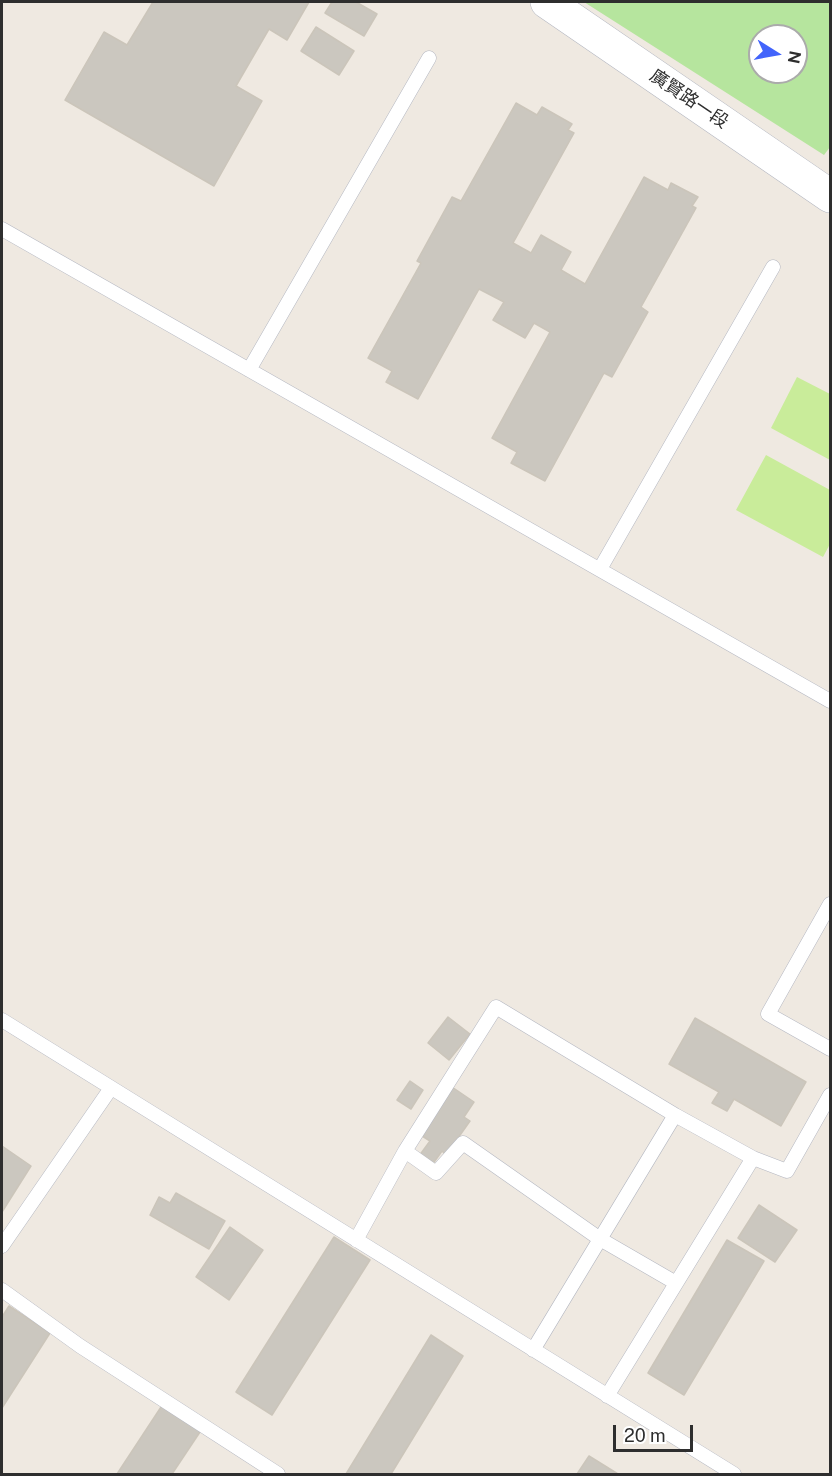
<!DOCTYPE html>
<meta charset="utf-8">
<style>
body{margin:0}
#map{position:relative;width:832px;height:1476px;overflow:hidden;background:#efe9e1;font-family:"Public Sans",sans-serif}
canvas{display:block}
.frame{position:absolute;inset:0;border:3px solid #2e2e2e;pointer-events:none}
.north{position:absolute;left:748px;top:24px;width:60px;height:60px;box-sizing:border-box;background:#fff;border:2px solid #ababab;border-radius:50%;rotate:101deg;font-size:16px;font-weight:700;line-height:24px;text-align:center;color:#2e2e2e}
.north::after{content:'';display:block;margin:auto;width:21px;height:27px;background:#4264fb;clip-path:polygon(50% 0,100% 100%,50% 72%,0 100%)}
.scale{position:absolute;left:613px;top:1425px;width:80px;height:27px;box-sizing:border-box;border:3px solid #2e2e2e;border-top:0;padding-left:8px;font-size:18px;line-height:21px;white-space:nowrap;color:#2e2e2e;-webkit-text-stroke:4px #fff;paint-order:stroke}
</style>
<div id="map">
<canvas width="832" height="1476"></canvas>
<div class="frame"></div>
<div class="north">N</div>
<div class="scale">20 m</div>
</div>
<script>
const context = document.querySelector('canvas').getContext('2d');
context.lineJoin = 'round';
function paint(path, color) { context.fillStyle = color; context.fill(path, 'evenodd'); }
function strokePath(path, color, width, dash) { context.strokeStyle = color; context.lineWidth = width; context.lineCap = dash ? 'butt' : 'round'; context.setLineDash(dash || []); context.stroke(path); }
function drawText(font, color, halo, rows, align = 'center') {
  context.font = font + ' "Public Sans","Noto Sans TC",sans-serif'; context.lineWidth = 5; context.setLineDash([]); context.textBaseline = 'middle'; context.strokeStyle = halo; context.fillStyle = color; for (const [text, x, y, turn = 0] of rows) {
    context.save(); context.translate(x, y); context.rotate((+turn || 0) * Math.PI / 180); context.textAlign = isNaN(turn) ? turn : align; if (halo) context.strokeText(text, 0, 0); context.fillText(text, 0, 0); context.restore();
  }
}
paint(new Path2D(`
 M584,2h246v145l-6,8zM760,36h36v36h-36z`), '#b6e59e');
paint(new Path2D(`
 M797,377l33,17v66l-59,-32z
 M766,455l64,35v54l-7,13 -87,-47z`), '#c9ec9a');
const building = new Path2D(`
 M153,2h156l-22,38 -18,-11 -33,57 26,15 -48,85 -149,-86 39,-68 23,13z
 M332,2h24l21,12 -13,22 -39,-23z
 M316,27l38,24 -15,24 -38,-24z
 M516,103l21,12 5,-8 30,17 -4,6 6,3 -61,110 18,10 10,-18 30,17 -10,18 24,14 59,-107 24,13 3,-7 27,14 -6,9 4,2 -55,99 7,5 -36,65 -8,-4 -59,108 -34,-18 6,-11 -25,-14 58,-106 -16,-9 -9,15 -32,-18 11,-18 -25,-13 -61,110 -32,-17 6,-11 -24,-13 53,-95 -4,-2 35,-64 9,4z
 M448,1017l22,17 -21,26 -21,-17z
 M695,1018l111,64 -25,44 -47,-27 -7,12 -15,-8 7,-11 -50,-28z
 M410,1081l13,9 -12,19 -14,-9z
 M452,1087l22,15 -10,15 6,4 -24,34 -4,-4 -10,14 -13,-9 11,-15 -11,-7z
 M2,1146l29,20 -29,46z
 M176,1193l49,28 -16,28 -59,-34 9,-18 11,6z
 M759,1205l38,25 -22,32 -37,-24z
 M230,1227l33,23 -34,50 -33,-23z
 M334,1237l36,23 -98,155 -36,-23z
 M727,1240l37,21 -80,134 -36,-22z
 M9,1306l41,27 -48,75v-91z
 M431,1335l32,21 -72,118h-45z
 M163,1404l39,25 -30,45h-55z
 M589,1456l29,18h-41z`);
paint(building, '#cbc7bf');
strokePath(building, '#cbc5ba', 1.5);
const lane = new Path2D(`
 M2,229l828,472
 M249,370l180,-312
 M600,569l173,-302
 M830,904l-62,110 62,35
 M2,1020l732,454
 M675,1115l78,43
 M405,1151l31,22 27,-30 137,96 76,44
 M356,1240l49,-89 91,-144 179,108 -142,235
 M2,1246l109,-158
 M2,1290l78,56 198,128
 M607,1396l146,-238 34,13 43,-76`);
const secondary = new Path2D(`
 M547,2l283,194`);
strokePath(lane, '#b4b7c1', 15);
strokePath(secondary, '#b4b7c1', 34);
strokePath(lane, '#fff', 14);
strokePath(secondary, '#fff', 33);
drawText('18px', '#2e2e2e', '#fff', [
 ["廣賢路一段",689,99,34]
]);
</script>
